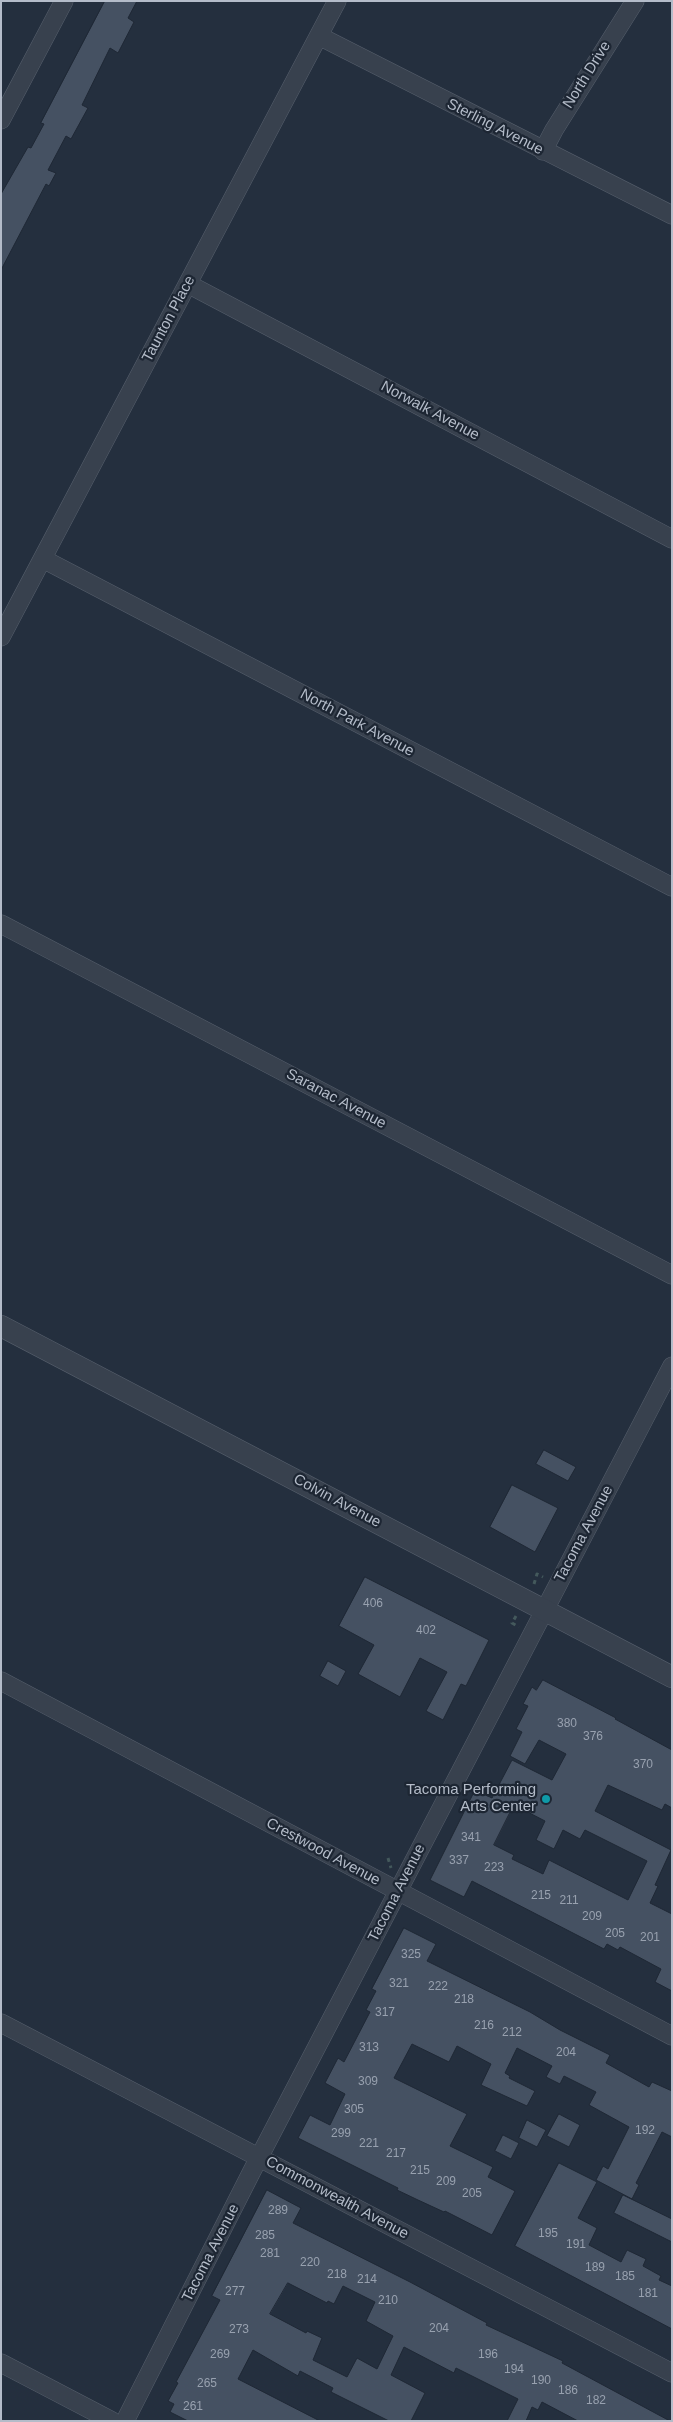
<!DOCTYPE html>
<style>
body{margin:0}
#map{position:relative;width:673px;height:2422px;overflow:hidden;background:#242f3e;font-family:Arial,sans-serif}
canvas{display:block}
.frame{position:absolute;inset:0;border:2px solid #b4bcc9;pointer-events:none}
</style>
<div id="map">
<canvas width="673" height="2422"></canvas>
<div class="frame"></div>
</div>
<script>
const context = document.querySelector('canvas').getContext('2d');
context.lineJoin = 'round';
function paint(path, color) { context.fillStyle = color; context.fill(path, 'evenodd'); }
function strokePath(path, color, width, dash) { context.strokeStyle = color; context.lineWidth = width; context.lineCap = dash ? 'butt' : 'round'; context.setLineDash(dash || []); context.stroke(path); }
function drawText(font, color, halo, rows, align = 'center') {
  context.font = font + ' Arial,sans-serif'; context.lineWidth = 4.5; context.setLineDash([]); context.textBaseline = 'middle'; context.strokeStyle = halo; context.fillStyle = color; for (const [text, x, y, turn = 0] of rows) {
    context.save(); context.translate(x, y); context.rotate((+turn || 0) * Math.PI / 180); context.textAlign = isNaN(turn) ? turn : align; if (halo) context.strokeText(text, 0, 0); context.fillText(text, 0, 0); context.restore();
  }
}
const building = new Path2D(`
 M105,1h32l-9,17 6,4 -16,31 -8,-5 -28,57 6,3 -17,31 -5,-3 -18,34 8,3 -7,13 -3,-2 -45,86v-76l27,-47 3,1 13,-24 -3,-1z
 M544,1450l32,17 -8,14 -32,-17z
 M512,1485l46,23 -23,44 -45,-25z
 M365,1577l124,63 -23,46 -5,-2 -18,36 -17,-9 21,-39 -27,-14 -20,39 -42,-23 16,-29 -35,-19z
 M328,1661l18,10 -8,15 -18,-10z
 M543,1680l73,38 -1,1 57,31v58l-7,-4 -3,6 -54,-25 -13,26 76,39 -16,35 3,1 -8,17 22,11v77l-17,-9 6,-13 -41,-22 -2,3 -11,-6 -3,5 -132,-68 -8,16 -34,-17 45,-90 17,8 20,-38 40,20 14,-26 -27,-14 -14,24 -15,-8 12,-24 -6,-3 12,-23 -5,-2 9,-17 4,3zM514,1805l31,16 -9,19 18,9 9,-19 17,9 5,-9 62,31 -19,39 -79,-40 -6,14 -31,-15 2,-4 -20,-10z
 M404,1928l32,16 -9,17 103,51 30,18 50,25 -4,8 43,24 3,-5 20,9v46l-10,-5 -26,51 3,2 -7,14 -36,-19 7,-14 5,3 21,-42 -40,-22 7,-13 -32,-16 -4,8 -14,-7 6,-11 -35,-18 -12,25 5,3 -1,2 26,13 -8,15 -46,-21 10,-21 -34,-18 -8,16 -37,-18 -18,34 73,36 -17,32 43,21 -5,10 27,14 -23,44 -47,-24 -1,1 -26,-12 -21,-10 1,-2 -100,-50 12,-23 20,10 15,-31 -20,-11 13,-25 6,4 26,-50 -4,-2 10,-19 -4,-2z
 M559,2114l21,11 -11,22 -22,-11z
 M527,2120l19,10 -9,17 -18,-9z
 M503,2135l16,8 -8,16 -16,-8z
 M559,2163l38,19 -19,36 19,10 -8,17 32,17 6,-12 19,9 -3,7 18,10 -2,4 13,6v43l-157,-83z
 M267,2190l34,18 -8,15 117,59 77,41 -1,2 77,36 -1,2 108,58h-92l-36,-19 -4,8 -6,-3 -6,14h-19l11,-22 -62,-31 -2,5 -50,-26 -13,28 34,18 -14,28h-22l-58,-29 2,-4 -33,-17 -2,5 -45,-26 -15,29 82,42h-132l-18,-9 4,-8 -6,-3 10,-18 -2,-1 44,-82 -8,-4zM288,2283l39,20 1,-2 6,3 9,-18 32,16 -9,19 27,15 -16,33 -20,-11 -10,19 -34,-17 9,-22 -15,-7 -1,2 -36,-19z
 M623,2195l49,24v23l-58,-29z`);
paint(building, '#455162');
strokePath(building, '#1f2835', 1);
const minor = new Path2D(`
 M319,36l353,179
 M1,120l63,-119
 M543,151l11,-21 81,-129
 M188,284l484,255
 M43,559l629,328
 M1,637l336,-636
 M1,924l671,351
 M1,1681l671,355
 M1,2023l671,350
 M1,2363l111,58
 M125,2421l127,-250 420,-805`);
const tertiary = new Path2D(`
 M1,1326l671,351`);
strokePath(minor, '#565f6c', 19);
strokePath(tertiary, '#565f6c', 22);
strokePath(new Path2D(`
 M534,1584l3,-10 6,3
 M516,1616l-4,7 7,4
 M388,1858l3,10`), '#44595c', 3, [4, 4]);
strokePath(minor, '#38414e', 18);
strokePath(tertiary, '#38414e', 21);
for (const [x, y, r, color] of [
 [546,1799,5,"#0f9aa8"]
]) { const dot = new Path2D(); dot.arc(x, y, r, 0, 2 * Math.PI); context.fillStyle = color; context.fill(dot); strokePath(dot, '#1d2633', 2); }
drawText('12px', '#98a1af', null, [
 ["406",373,1604],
 ["402",426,1631],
 ["380",567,1724],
 ["376",593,1737],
 ["370",643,1765],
 ["341",471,1838],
 ["337",459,1861],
 ["223",494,1868],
 ["215",541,1896],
 ["211",569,1901],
 ["209",592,1917],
 ["205",615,1934],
 ["201",650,1938],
 ["325",411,1955],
 ["321",399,1984],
 ["222",438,1987],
 ["218",464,2000],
 ["317",385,2013],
 ["216",484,2026],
 ["212",512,2033],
 ["313",369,2048],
 ["204",566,2053],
 ["309",368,2082],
 ["305",354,2110],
 ["192",645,2131],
 ["299",341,2134],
 ["221",369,2144],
 ["217",396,2154],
 ["215",420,2171],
 ["209",446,2182],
 ["205",472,2194],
 ["289",278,2211],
 ["195",548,2234],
 ["285",265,2236],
 ["191",576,2245],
 ["281",270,2254],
 ["220",310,2263],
 ["189",595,2268],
 ["218",337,2275],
 ["185",625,2277],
 ["214",367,2280],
 ["277",235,2292],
 ["181",648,2294],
 ["210",388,2301],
 ["204",439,2329],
 ["273",239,2330],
 ["269",220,2355],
 ["196",488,2355],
 ["194",514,2370],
 ["190",541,2381],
 ["265",207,2384],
 ["186",568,2391],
 ["182",596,2401],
 ["261",193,2407]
]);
drawText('15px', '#b4bcc9', '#1d2633', [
 ["North Drive",587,75,-58],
 ["Sterling Avenue",495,127,27],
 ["Taunton Place",169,319,-62],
 ["Norwalk Avenue",430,411,28],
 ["North Park Avenue",357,723,28],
 ["Saranac Avenue",336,1099,28],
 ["Colvin Avenue",337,1501,28],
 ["Tacoma Avenue",584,1534,-62],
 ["Crestwood Avenue",323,1852,28],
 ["Tacoma Avenue",397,1893,-63],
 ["Commonwealth Avenue",337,2198,28],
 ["Tacoma Avenue",211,2253,-63]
]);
drawText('15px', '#b4bcc9', '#1d2633', [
 ["Tacoma Performing",536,1790],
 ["Arts Center",536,1807]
], 'right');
</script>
